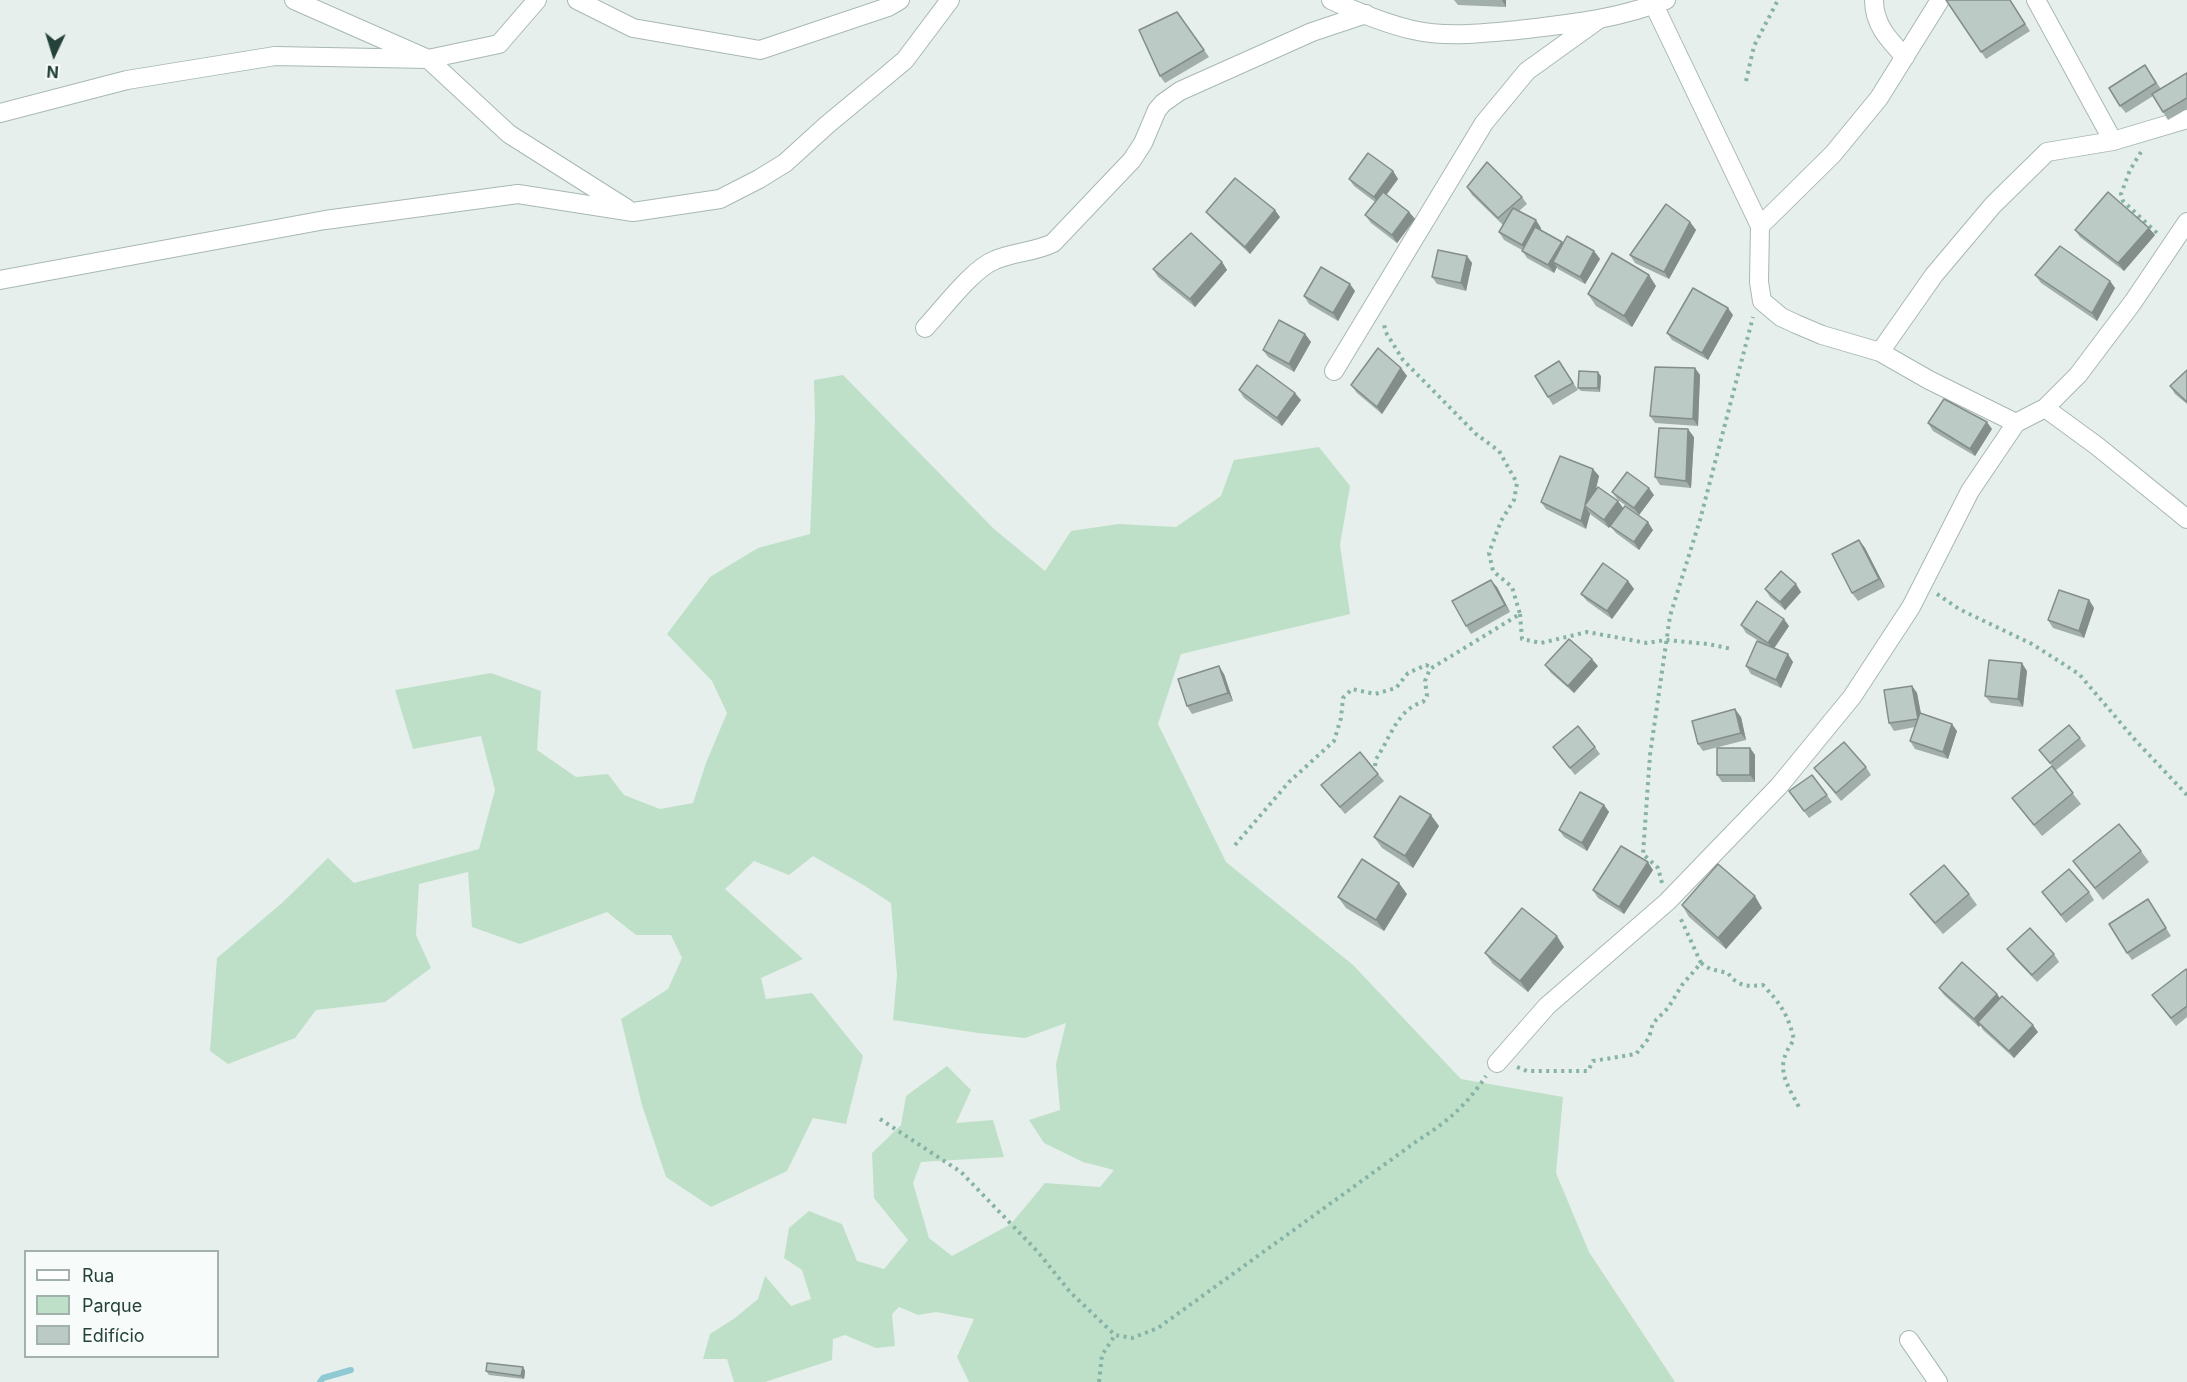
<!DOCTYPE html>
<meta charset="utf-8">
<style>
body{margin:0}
#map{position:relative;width:2187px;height:1382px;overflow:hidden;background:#e6efeb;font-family:Inter,sans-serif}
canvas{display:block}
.legend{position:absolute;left:24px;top:1250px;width:195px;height:108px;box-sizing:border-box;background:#f7fbf9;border:2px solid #a3b1ad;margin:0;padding:8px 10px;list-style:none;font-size:18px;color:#24423a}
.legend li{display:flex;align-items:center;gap:12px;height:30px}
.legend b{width:30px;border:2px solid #a3b1ad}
.north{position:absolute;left:24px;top:24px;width:60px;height:60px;-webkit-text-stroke:4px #f7fbf9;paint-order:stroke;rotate:184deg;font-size:16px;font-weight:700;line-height:24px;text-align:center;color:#24423a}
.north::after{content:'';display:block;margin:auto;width:21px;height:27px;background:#24423a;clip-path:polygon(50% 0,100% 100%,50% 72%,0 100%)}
</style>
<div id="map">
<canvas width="2187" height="1382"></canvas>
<ul class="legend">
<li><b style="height:8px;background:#fff"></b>Rua</li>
<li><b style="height:16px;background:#bfe0c8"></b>Parque</li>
<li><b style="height:16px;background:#bbcac4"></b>Edifício</li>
</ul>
<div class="north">N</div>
</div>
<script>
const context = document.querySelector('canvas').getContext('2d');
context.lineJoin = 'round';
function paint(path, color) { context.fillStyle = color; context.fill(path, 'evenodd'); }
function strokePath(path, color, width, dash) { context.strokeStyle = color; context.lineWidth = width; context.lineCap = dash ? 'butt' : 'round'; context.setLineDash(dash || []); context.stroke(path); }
paint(new Path2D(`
 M843,375l151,154 51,42 26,-40 47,-7 58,3 45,-31 13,-36 85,-13 31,39 -10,59 10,69 -169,40 -23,70 68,138 127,103 108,114 102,18 -7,76 33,79 86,130h-706l-12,-25 17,-38 -38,-7 -18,3 -19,-8 -7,7 3,32 -19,2 -31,-13 -12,4 -1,21 -67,22h-31l-7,-23h-24l7,-25 25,-16 23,-19 7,-23 26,30 20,-7 -9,-29 -18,-12 5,-30 20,-17 33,13 15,37 27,8 24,-29 -34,-42 -2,-45 29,-28 5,-29 41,-30 24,24 -15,33 37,-3 11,37 -83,5 -8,21 16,55 23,18 59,-32 34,-41 55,4 14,-17 -31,-8 -39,-19 -15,-23 31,-10 -4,-46 10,-41 -41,15 -47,-5 -85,-13 4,-45 -6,-72 -26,-17 -52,-30 -24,19 -35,-14 -29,28 78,70 -42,19 5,21 46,-6 51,63 -17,68 -33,-6 -26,53 -76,36 -45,-30 -24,-72 -21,-86 47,-30 14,-31 -11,-23h-35l-29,-23 -87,32 -48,-17 -4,-55 -49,12 -3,51 15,33 -46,34 -69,8 -21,28 -67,26 -18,-13 7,-93 65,-55 46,-45 26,25 125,-34 16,-59 -14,-54 -68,13 -18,-59 96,-17 50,18 -4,59 39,27 32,-3 16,21 36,14 33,-6 13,-40 21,-50 -15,-32 -45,-47 43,-57 48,-29 52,-14 5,-115 -1,-39z`), '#bfe0c8');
strokePath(new Path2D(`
 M320,1382l3,-4 28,-8`), '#8ec9d4', 6);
const minor = new Path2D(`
 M294,0l134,59 81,75 117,74
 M577,0l56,28 127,22 128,-43 12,-7
 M1331,0c26,12 55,24 82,30 34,8 71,3 105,0 51,-6 101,-11 148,-30
 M1874,0c0,25 15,40 31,57
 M2036,0l77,141
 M1654,5l106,221 -1,56 3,19 19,16 15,7 26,11 58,17 49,28 87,43
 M0,113l127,-33 148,-24 153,3 71,-15 38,-44
 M1760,226l73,-72 46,-56 61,-98
 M0,280l325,-60 193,-26 115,18 87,-13 39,-20 26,-16 43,-39 52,-43 25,-21 45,-60
 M925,328c18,-19 47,-59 70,-68 19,-8 40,-8 58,-17l79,-83 11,-17 14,-33 6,-7 17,-12 132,-59 54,-18
 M1880,352l54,-77 59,-70 54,-53 66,-11 74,-22
 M1334,371l150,-248 43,-52 71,-51
 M2045,408l52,38 90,73
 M1497,1063l50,-57 120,-104 112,-116 73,-89 59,-90 59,-116 46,-68 29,-15 33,-33 55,-73 54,-80
 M1909,1340l29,42`);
strokePath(minor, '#a8b8b2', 20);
strokePath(new Path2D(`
 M1746,81l8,-35 24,-46
 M2141,152l-11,18 -9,24 2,7 35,33
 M1937,594l22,15 73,35 47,30 57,67 51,54
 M1520,614l2,25 19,4 46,-11 60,11 19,-3 42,4 24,5
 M1375,766l1,-7c14,-20 21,-50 47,-57l4,-6 -2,-15 5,-12 90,-55 -8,-27 -19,-16 -4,-18 12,-32 13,-21 3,-17 -18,-32 -23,-17 -73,-74 -18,-29 -1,-9
 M1235,845l54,-63 45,-41 7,-23 2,-20 9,-9 23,5 21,-6 12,-15 18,-8 5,2
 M1662,883l-4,-15 -15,-14 7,-99 20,-139 30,-96 53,-203
 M1701,963l9,6 18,4c9,13 19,14 35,12 17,18 26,31 31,55 -20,26 -9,41 5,67
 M1517,1067l10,4h61l5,-10 43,-7 13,-16 4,-15 15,-15 14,-23 19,-22 -22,-48
 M880,1119l81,53 77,80 32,40 45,43 17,3 26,-10 259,-187c31,-20 48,-34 69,-65
 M1099,1382l3,-27 13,-20`), '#86b3a5', 4, [3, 4.5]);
strokePath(minor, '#fff', 18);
paint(new Path2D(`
 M1454,0h52v7l-48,-2z
 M1946,0h64l20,31 -44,28z
 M1177,12l32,45 -44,26 -5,-7z
 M2145,65l16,24 26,-16v36l-19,11 -15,-24 -27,17 -6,-7z
 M1393,171l5,8 -12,16 23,17 6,7 -18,24 -26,-20 -6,-8 10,-13 -21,-16 -5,-7z
 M1467,187l55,10 5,7 -8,7 22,17 -1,2 23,14 31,7 6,8 -15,25 -27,-15 -1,-2 -3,6 -27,-15 -5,-8 -18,-10 -5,-8 4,-7 -31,-30z
 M1206,212l74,5 -30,37 -38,-35z
 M1690,222l6,8 -27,49 -34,-16 -5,-8z
 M2075,230l80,5 -31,36 -44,-34z
 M1467,256l5,7 -6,28 -29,-7 -5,-7z
 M1222,262l5,8 -32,37 -37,-30 -5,-8z
 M2035,275l75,6 5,7 -18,33 -56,-38z
 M1656,286l-24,41 -36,-21 -8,-12z
 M1355,291l-17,30 -29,-17 -5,-8z
 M1733,315l-25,45 -36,-20 -5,-7z
 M1305,334l6,8 -17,30 -26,-15 -5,-7z
 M1401,368l6,8 -25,38 -25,-21 -6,-8z
 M1695,368l5,7 -2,51 -43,-3 -5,-7z
 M1564,369l14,21 -25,15 -5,-8z
 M2187,370v34l-12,-10 -5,-8z
 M1601,376l-1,16 -19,-1 -3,-3z
 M1239,390l62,10 -19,26 -38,-28z
 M1928,423l64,6 -17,27 -42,-25z
 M1694,437l-3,51 -31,-3 -5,-8z
 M1593,469l6,7 -4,15 23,10 5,7 -14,20 -19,-14 -4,15 -40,-20 -5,-7z
 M1612,492l42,3 -15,20 -21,-15z
 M1610,526l43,4 -14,20 -23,-17z
 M1859,540l6,8 20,39 -27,14 -6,-8z
 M1628,581l6,8 -22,30 -25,-18 -6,-7z
 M1497,587l13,25 -39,22 -5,-8z
 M1765,589l36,3 -16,18 -15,-13z
 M2089,600l5,8 -10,30 -31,-10 -5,-8z
 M1741,625l48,1 -15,22 19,14 -12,26 -30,-14 -5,-8 13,-25 -13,-8z
 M1545,665l53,1 -24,27 -23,-20z
 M2027,671l-4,36 -32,-4 -6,-7z
 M1224,674l9,27 -41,13 -5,-8z
 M1912,686l5,7 4,20 36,18 -9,28 -33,-10 -5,-8 5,-14 -21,4 -5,-8z
 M1741,717l5,23 -43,11 -5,-7z
 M2080,738l6,8 -31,25 26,33 -39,32 -30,-38 40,-32 -13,-16z
 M1553,747h42l5,7 -25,21z
 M1750,748l5,7v27h-33l-5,-7z
 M1866,767l5,8 -30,26 -27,-33z
 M1378,774l6,7 -39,33 -24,-29z
 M1812,775l20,27 -23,16 -20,-27z
 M1604,805l5,7 -22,39 -23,-14 -5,-7z
 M1439,826l-26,42 -31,-20 -8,-11z
 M2141,851l8,11 -46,38 -30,-39z
 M1653,870l-29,44 -26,-16 -5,-8z
 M2042,892h47l5,8 -28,23z
 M1407,894l-23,37 -38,-23 -8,-11z
 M1910,894h59l8,11 -34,29 -25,-29z
 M2148,899l23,37 -39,24 -5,-7z
 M1682,905l80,3 -36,41 -37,-32z
 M1564,947l-36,45 -35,-28 -8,-11z
 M2007,949l47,5 5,8 -22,20 -24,-25z
 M2187,971v46l-11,9 -24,-31z
 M1939,988l58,6 3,5 38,33 -24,26 -31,-28 -3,-5 -1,2 -35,-32z
 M523,1367l2,4 -1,8 -35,-4 -3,-4z`), '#a1aea9');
paint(new Path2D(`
 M1502,0h4v7z
 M1393,171l5,8 -19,26 -5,-8z
 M1275,210l5,7 -30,37 -5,-7z
 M1409,212l6,7 -18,24 -5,-8z
 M1536,220l5,8 -14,25 -5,-8z
 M1690,222l6,8 -27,49 -5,-7z
 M2149,228l6,7 -31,36 -6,-8z
 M1562,242l5,7 -14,13 4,5 -3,6 -6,-8z
 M1594,251l6,8 -15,25 -5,-7z
 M1467,256l5,7 -6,28 -5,-8z
 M1222,262l5,8 -32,37 -5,-8z
 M1649,275l7,11 -24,41 -8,-11z
 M2110,281l5,7 -18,33 -5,-8z
 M1350,284l5,7 -17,30 -5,-8z
 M1728,308l5,7 -25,45 -6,-7z
 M1305,334l6,8 -17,30 -5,-8z
 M1401,368l6,8 -25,38 -5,-7z
 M1695,368l5,7 -2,51 -5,-7z
 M1598,372l3,4 -1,16 -2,-4z
 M1295,393l6,7 -19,26 -5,-8z
 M1987,422l5,7 -17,27 -5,-7z
 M1688,429l6,8 -3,51 -5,-7z
 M1593,469l6,7 -8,35 -6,-6z
 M1649,488l5,7 -15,20 -5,-7z
 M1618,501l5,7 -14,20 -5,-8z
 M1585,506l5,8 -4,15 -5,-8z
 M1648,522l5,8 -14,20 -5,-8z
 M1859,540l6,8 20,39 -6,-8z
 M1491,580l6,7 13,25 -5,-7z
 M1628,581l6,8 -22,30 -5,-8z
 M1796,584l5,8 -16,18 -5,-8z
 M2089,600l5,8 -10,30 -5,-7z
 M1784,619l5,7 -16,24 -5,-7z
 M1788,654l5,8 -12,26 -5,-8z
 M1592,659l6,7 -24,27 -6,-7z
 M2022,663l5,8 -4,36 -5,-8z
 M1219,666l5,8 9,27 -5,-8z
 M1912,686l5,7 6,33 -5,-7z
 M1735,709l6,8 5,23 -5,-7z
 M1952,724l5,7 -9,28 -5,-7z
 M1750,748l5,7v27l-5,-7z
 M1604,805l5,7 -22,39 -5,-8z
 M1431,815l8,11 -26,42 -8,-12z
 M1648,862l5,8 -29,44 -5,-7z
 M1399,883l8,11 -23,37 -8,-11z
 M1755,896l7,12 -36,41 -8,-11z
 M1557,936l7,11 -36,45 -8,-11z
 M1997,994l5,7 -24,21 2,3 -1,2 -5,-8z
 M2033,1025l5,7 -24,26 -5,-7z
 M523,1367l2,4 -1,8 -3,-3z`), '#838d89');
const building = new Path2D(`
 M1946,0h64l15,24 -44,28z
 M1177,12l27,38 -44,26 -21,-46z
 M2145,65l11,18 -36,23 -11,-18z
 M2187,73v25l-24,14 -11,-18z
 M1368,153l25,18 -19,26 -25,-18z
 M1487,162l35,35 -24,21 -31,-31z
 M1235,178l40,32 -30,37 -39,-35z
 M1383,192l26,20 -17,23 -27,-20z
 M2108,192l41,36 -31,35 -43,-33z
 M1666,204l24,18 -26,50 -34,-17z
 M1513,208l23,12 -14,25 -23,-13z
 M1535,227l27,15 -14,23 -26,-14z
 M1191,233l31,29 -32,37 -37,-30z
 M1567,236l27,15 -14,26 -27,-15z
 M2060,246l50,35 -18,32 -57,-38z
 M1438,250l29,6 -6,27 -29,-6z
 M1612,253l37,22 -25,41 -36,-22z
 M1321,267l29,17 -17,29 -29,-17z
 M1693,288l35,20 -26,45 -35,-20z
 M1279,320l26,14 -16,30 -26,-14z
 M1378,348l23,20 -24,39 -26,-22z
 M1559,361l14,22 -25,14 -13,-21z
 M1257,365l38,28 -18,25 -38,-28z
 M1655,367l40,1 -2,51 -43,-3z
 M2187,370v32l-17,-16z
 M1579,371l19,1v16h-20z
 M1944,399l43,23 -17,27 -42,-26z
 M1659,428l29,1 -2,52 -31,-4z
 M1560,456l33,13 -8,36 13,-18 20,14 -14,19 -19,-14 -4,15 -40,-19z
 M1627,472l22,16 -15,20 -22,-16z
 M1625,506l23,16 -14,20 -24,-16z
 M1859,540l20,39 -27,14 -20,-39z
 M1603,563l25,18 -21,30 -26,-17z
 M1781,571l15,13 -16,18 -15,-13z
 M1491,580l14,25 -39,21 -14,-25z
 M2059,590l30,10 -10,31 -31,-11z
 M1757,601l27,18 -16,24 -27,-18z
 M1569,639l23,20 -24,27 -23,-21z
 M1757,641l31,13 -12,26 -30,-14z
 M1989,660l33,3 -4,36 -33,-3z
 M1219,666l9,27 -41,13 -9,-27z
 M1912,686l6,33 -29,4 -5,-33z
 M1735,709l6,24 -43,11 -6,-23z
 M1920,713l32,11 -9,28 -33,-11z
 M2069,725l11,13 -30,25 -11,-13z
 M1578,726l17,21 -25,21 -17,-21z
 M1844,742l22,25 -30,26 -22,-25z
 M1717,748h33v27h-33z
 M1360,752l18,22 -38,33 -19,-22z
 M2052,766l21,27 -39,32 -22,-27z
 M1812,775l15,20 -23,16 -15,-20z
 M1580,792l24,13 -22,38 -23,-13z
 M1400,796l31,19 -26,41 -31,-19z
 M2119,824l22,27 -46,37 -22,-27z
 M1621,846l27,16 -29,45 -26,-17z
 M1362,859l37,24 -23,37 -38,-23z
 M1718,864l37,32 -37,42 -36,-33z
 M1944,865l25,29 -34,29 -25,-29z
 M2069,869l20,23 -28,23 -19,-23z
 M2148,899l18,29 -39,25 -18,-29z
 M1522,908l35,28 -37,45 -35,-28z
 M2030,928l24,26 -22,21 -25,-26z
 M1962,962l35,32 -23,25 -35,-31z
 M2186,969l1,2v35l-16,12 -19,-23z
 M2002,996l31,29 -24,26 -31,-29z
 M487,1363l36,4 -2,9 -35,-5z`);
paint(building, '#bbcac4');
strokePath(building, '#838d89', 1.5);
</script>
